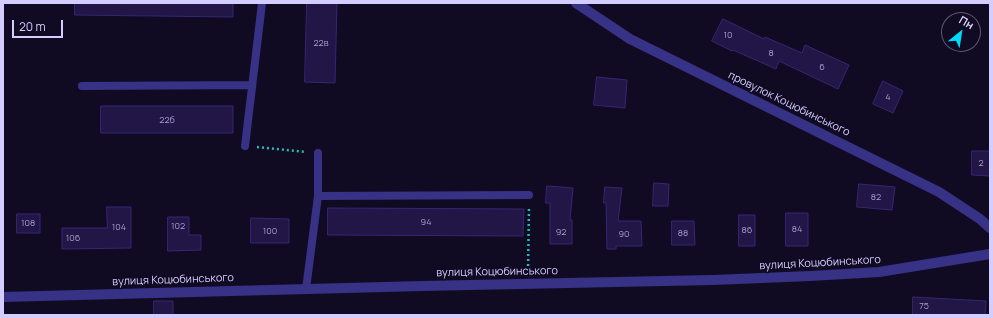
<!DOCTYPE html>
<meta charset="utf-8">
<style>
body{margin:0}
#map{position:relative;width:993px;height:318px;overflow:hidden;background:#100b23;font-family:Manrope,sans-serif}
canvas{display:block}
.frame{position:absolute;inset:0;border:4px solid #d4cdff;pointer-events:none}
.north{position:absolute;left:941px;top:12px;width:40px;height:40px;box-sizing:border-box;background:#100b23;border:1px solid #5e597b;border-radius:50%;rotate:30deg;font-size:11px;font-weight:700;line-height:16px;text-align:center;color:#d4cdff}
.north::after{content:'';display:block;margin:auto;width:14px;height:18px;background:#00daf8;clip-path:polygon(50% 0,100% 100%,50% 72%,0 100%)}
.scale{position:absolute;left:12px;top:20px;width:51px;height:18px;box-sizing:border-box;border:2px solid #d4cdff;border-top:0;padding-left:5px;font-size:12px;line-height:14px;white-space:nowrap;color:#d4cdff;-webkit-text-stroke:3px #100b23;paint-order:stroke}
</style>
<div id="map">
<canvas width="993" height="318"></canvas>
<div class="frame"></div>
<div class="north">Пн</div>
<div class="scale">20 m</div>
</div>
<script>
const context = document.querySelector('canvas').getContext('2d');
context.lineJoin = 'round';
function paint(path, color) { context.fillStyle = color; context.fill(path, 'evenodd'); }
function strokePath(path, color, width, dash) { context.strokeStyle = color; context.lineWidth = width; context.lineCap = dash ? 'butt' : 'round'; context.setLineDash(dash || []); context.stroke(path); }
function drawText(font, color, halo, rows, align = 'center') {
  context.font = font + ' Manrope,sans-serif'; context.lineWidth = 3.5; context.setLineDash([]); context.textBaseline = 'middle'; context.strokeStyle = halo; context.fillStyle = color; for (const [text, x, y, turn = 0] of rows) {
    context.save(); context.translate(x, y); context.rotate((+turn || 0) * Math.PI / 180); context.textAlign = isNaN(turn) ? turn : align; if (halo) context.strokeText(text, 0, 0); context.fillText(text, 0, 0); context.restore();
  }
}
const building = new Path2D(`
 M75,3h158v14l-158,-2z
 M307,3h30l-2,80 -30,-1z
 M723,19l41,20 1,-2 37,16 3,-8 44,20 -11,24 -59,-28 -3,8 -43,-19 -1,1 -20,-10z
 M597,77l30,3 -2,28 -31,-3z
 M883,81l20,10 -10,22 -20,-9z
 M101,106h132v27h-132z
 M972,151h18v25l-18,-1z
 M654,183l15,1 -1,22h-15z
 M859,184l36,3 -3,23 -35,-3z
 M547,186l26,2 -3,32h2v24h-22v-41h-4z
 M605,187l17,1 -4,33h23l1,25h-26v3h-9l-1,-46h-2z
 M107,207h24v41l-69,1v-21h45z
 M328,208l196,1 -1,27 -195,-1z
 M786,213h22v33h-22z
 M17,214h23v19h-23z
 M739,215h16v31h-16z
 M168,217h21v18h12v15l-33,1z
 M251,218l38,1v24h-38z
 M672,221h22l1,24h-23z
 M913,297l73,4 -1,14h-72z
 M154,301h19v14h-19z`);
paint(building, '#211645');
strokePath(building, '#372674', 1);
strokePath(new Path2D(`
 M257,147l49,5
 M528,271l1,-65`), '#23bdb8', 2.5, [2, 3]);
strokePath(new Path2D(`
 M82,86l170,-1
 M245,146l17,-143
 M318,196l211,-1
 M306,289l12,-93v-43`), '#373286', 8);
strokePath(new Path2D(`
 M576,3l54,36 309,153 41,27 10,9
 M3,297l419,-11 291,-6 97,-4 69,-4 111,-18`), '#373286', 10);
drawText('9px', '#a79fd0', null, [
 ["10",728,35],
 ["22в",321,43],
 ["8",771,53],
 ["6",822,67],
 ["4",888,97],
 ["22б",167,120],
 ["2",981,163],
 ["82",876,197],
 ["94",426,222],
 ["108",28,223],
 ["102",178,226],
 ["104",119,227],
 ["84",797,229],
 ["86",747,230],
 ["100",270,231],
 ["92",561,232],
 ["88",683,233],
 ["90",624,234],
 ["106",73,238],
 ["75",924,306]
]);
drawText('11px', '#d4cdff', '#100b23', [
 ["провулок Коцюбинського",789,104,26],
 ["вулиця Коцюбинського",820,263,-3],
 ["вулиця Коцюбинського",497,272,-1],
 ["вулиця Коцюбинського",173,280,-2]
]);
</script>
